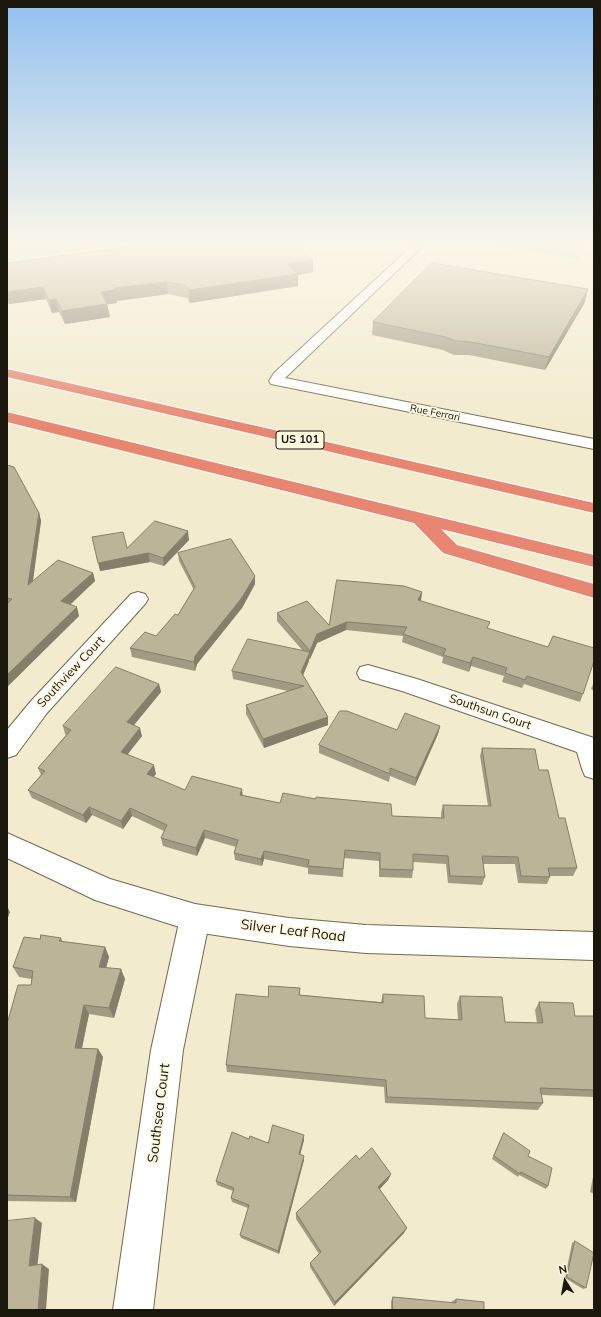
<!DOCTYPE html>
<style>
body{margin:0}
#map{position:relative;width:601px;height:1317px;overflow:hidden;background:#f3ebce;font-family:Mulish,sans-serif}
canvas{display:block}
.frame{position:absolute;inset:0;border:8px solid #1a170d;pointer-events:none}
.north{position:absolute;left:545px;top:1261px;width:40px;height:40px;-webkit-text-stroke:3px #fff8e1;paint-order:stroke;rotate:349deg;font-size:11px;font-weight:700;line-height:16px;text-align:center;color:#1a170d}
.north::after{content:'';display:block;margin:auto;width:14px;height:18px;background:#1a170d;clip-path:polygon(50% 0,100% 100%,50% 72%,0 100%)}
</style>
<div id="map">
<canvas width="601" height="1317"></canvas>
<div class="frame"></div>
<div class="north">N</div>
</div>
<script>
const context = document.querySelector('canvas').getContext('2d');
context.lineJoin = 'round';
function paint(path, color) { context.fillStyle = color; context.fill(path, 'evenodd'); }
function strokePath(path, color, width, dash) { context.strokeStyle = color; context.lineWidth = width; context.lineCap = dash ? 'butt' : 'round'; context.setLineDash(dash || []); context.stroke(path); }
function drawText(font, color, halo, rows, align = 'center') {
  context.font = font + ' Mulish,sans-serif'; context.lineWidth = 3.5; context.setLineDash([]); context.textBaseline = 'middle'; context.strokeStyle = halo; context.fillStyle = color; for (const [text, x, y, turn = 0] of rows) {
    context.save(); context.translate(x, y); context.rotate((+turn || 0) * Math.PI / 180); context.textAlign = isNaN(turn) ? turn : align; if (halo) context.strokeText(text, 0, 0); context.fillText(text, 0, 0); context.restore();
  }
}
paint(new Path2D(`
 M7,244h121l-121,16z
 M488,244h99l-8,15z`), '#bedfba');
const minor = new Path2D(`
 M414,244h11l-140,134 309,61v10l-323,-65 -2,-3 5,-8z
 M138,592l7,2 3,5 -3,5 -98,109 -31,42 -9,3v-28l24,-29 100,-107z
 M368,665l49,14 177,59v41l-9,-3 -3,-7 -5,-17 -175,-61 -42,-12 -3,-6 3,-6z
 M195,904l10,4 5,10 -27,132 -30,260h-40l38,-260 29,-132 5,-10z`);
const tertiary = new Path2D(`
 M7,833l103,46 85,25 94,14 77,7 228,7v28l-228,-7 -77,-7 -94,-14 -100,-32 -88,-42z`);
const motorway = new Path2D(`
 M7,369l587,134v10l-587,-136z
 M7,412l587,143v12l-153,-38 16,16 137,39v14l-151,-45 -29,-30 -407,-101z`);
strokePath(minor, '#716950', 2);
strokePath(tertiary, '#716950', 2);
strokePath(motorway, '#fff', 2);
strokePath(new Path2D(`
 M7,254l66,-10`), '#aaa48d', 1.5, [1, 1]);
paint(minor, '#fff');
paint(tertiary, '#fff');
paint(motorway, '#e78772');
paint(new Path2D(`
 M124,244h171l18,16v12l-15,3v11l-108,17 -3,-5 -19,-4 -51,7v2l-10,1 3,13 -45,7 -6,-12 -7,1 -6,-14 -37,5 -1,-2h-1v-39l117,-16z
 M585,302l-40,68 -76,-15h-15l-11,-5 -71,-15 1,-13z
 M7,465l32,48 2,8 -8,60 60,-8 2,8 -25,24 9,11 -72,71z
 M189,540l-25,26 -14,-4 -50,9 27,-23z
 M178,553l77,31 -13,24 -45,56 -2,7 -63,-14 -2,-9 26,-12 22,-21 16,-25 -15,-29z
 M422,592l-1,9 67,28 95,65 -3,8 -56,-18 -2,4 -20,-6 2,-6 -33,-10 -2,6 -27,-9 1,-6 -41,-15 1,-6 -57,-6 -29,13 -7,16h-1v2l-6,14 25,50 -64,23 -18,-34v-9l42,-14 -55,-12 -1,-8 71,-20 -26,-30v-8l52,12z
 M594,682v9l-3,-2z
 M159,684l2,8 -27,33 8,11 -14,18 28,20 -3,3 32,13 58,5 37,8 112,13 49,2v-5l2,-8 45,1 -8,-50 2,-8 57,22 20,48 18,50 -4,8h-23v1l-3,7 -29,-1 -3,-19h-32l2,13 -3,8 -34,-2 -2,-19 -33,-2v8l-1,8 -33,-1v-16l-35,-3 -1,19 -35,-3v-6l-44,-9 -2,7 -27,-6 -1,-7 2,-6 -31,-9 -8,18 -34,-10 -2,-8 3,-7 -32,-15 -9,13 -31,-14 -6,8 -54,-25 -4,-8 13,-15 -3,-7 28,-33 -1,-1 -2,-8z
 M440,726l-2,8 -23,52 -25,-10 -1,6 -70,-29v-8l78,-15z
 M61,938l2,4 42,5 4,10 -3,10 19,12 -11,39 -25,-4 -7,34 16,1 5,8 -27,145 -69,-1v-177l24,-39 1,-6 -13,-2 -6,-10 27,-28z
 M300,988v7l81,7 2,-8 42,24 33,2 -1,-16 3,-8 45,26 32,1 -2,-13 4,-8 36,14h19v81l-53,-2 2,8 -5,7 -153,-7 -1,-16 -157,-15 -1,-7z
 M504,1133l24,23 20,30 -2,3 -27,-14 -1,2 -26,-18 10,-23z
 M304,1140l-4,15 4,1v4l-25,94 -38,-16 -1,-3 8,-27 -16,-6 -1,-4 2,-7 -16,-6 -1,-4 52,-38z
 M359,1159l32,15 -3,6 -8,9 24,44 -70,73 -24,-39v-4l9,-9 -23,-35v-6z
 M594,1172v22l-4,-2z
 M575,1241l11,47 -3,1 -18,-11 7,-35z
 M393,1297l58,6v-1l5,-3 28,11h-93v-9z`), '#a29b83');
paint(new Path2D(`
 M313,260v12l-15,3v11l-108,17 -1,-13 99,-26z
 M167,282l1,12 -51,7v2l-14,2 -2,-13 13,-4z
 M43,287l3,12 -37,5 -2,-7v-5z
 M588,289l-3,13 -40,68 4,-13z
 M56,299l3,13 -7,1 -3,-13z
 M107,304l3,13 -45,7 -3,-13z
 M39,513l2,8 -10,73 -3,-9z
 M188,531l1,9 -25,26 -1,-8z
 M148,553l2,9 -50,9 -2,-8z
 M93,573l2,8 -31,29 -3,-9z
 M255,576v8l-13,24 -45,56 -2,7 -1,-9 1,-6z
 M422,592l-1,8 -5,9 2,-9z
 M77,607l2,9 -72,71v-12z
 M347,622l-1,8 -29,13 -7,16v-8l7,-17z
 M310,652l-1,9 -8,19v-8z
 M473,657l-2,9 -2,6 1,-9z
 M159,684l2,8 -32,39 -2,-9z
 M328,717v8l-64,23 -1,-9z
 M440,726l-2,8 -23,52 1,-8z
 M140,728l2,8 -19,24 -2,-8z
 M154,765l2,9 -7,8 -2,-8z
 M242,789l1,9 -3,-3z
 M89,807l3,8 -6,8 -3,-8z
 M130,808l2,8 -9,13 -2,-8z
 M204,830l1,8 -8,18 -1,-8z
 M264,851v8l-2,7 -1,-7z
 M7,906l3,6 -3,8z
 M105,947l4,10 -5,19 -5,-9z
 M121,969l4,10 -11,39 -5,-10z
 M84,1005l5,9 -9,43 -5,-9z
 M98,1049l5,8 -27,145 -6,-5z
 M304,1135v5l-5,19v-5z
 M304,1156v4l-25,94 -1,-3z
 M391,1174l-3,6 -12,13 2,-6z
 M35,1218l7,5 -5,47 -8,-4z
 M407,1228l-3,5 -70,73 1,-4z
 M42,1264l7,5 -3,41h-8z`), '#847e6a');
const building = new Path2D(`
 M125,244h170l18,16 -25,4 10,10 -109,16 -4,-5 -18,-3 -53,6 1,2 -14,2 6,12 -45,7 -6,-12 -7,1 -6,-13 -36,5v-29l120,-16z
 M432,263l156,26 -39,68 -78,-15 -15,-1 -11,-4 -72,-15z
 M7,465l7,2 25,46 -11,72 30,-25 35,13 -32,28 16,6 -70,68v-71l5,-5 -5,-1z
 M155,521l33,10 -25,27 -15,-5 -50,10 -6,-26 31,-5 4,16z
 M231,539l24,37 -14,23 -46,57 -1,6 -64,-14 15,-16 11,4 19,-22 3,1 17,-28 -17,-34z
 M337,580l67,6 18,6 -4,8 72,22 -3,6 61,19 5,-11 41,12v13l-11,33 -56,-18 -2,4 -20,-7 2,-5 -34,-11 -3,6 -27,-8 3,-6 -43,-15 4,-7 -60,-5 -30,12 -7,17 -33,-38 30,-12 22,24z
 M248,639l62,13 -9,20 27,45 -65,22 -17,-34 58,-19 -72,-15z
 M116,667l43,17 -32,38 13,6 -19,24 33,13 -7,9 38,16 7,-14 50,13 -2,6 40,8 3,-10 33,6v-2l75,7 1,12 52,2 -1,-13 48,1 -9,-58 53,1 4,21h9l11,48h6l12,50h-29l2,9 -29,-1 -3,-19 -36,-1 3,21 -35,-1 -2,-20 -35,-2v16l-33,-1v-16l-35,-3 -2,19 -35,-3 1,-6 -45,-9 -3,8 -27,-6 4,-13 -34,-10 -8,18 -35,-10 6,-13 -37,-17 -9,13 -32,-14 -6,8 -55,-25 17,-19 -7,-3 33,-38 -8,-4z
 M340,711h7l50,19 8,-17 35,13 -24,52 -26,-10v6l-71,-29z
 M41,935l20,3 -2,3 46,6 -6,20 22,2 -12,39 -25,-3 -9,43 23,1 -28,148 -63,-2v-171l11,-39h13l2,-14 -20,-4 11,-30 16,2z
 M269,986l31,2 -1,7 84,8v-9l41,2 1,22 37,2 -2,-24 42,1 3,25 38,1 -4,-21 34,1 2,13h19v74l-54,-2 3,15 -156,-6 -1,-17 -160,-15 10,-71 32,3z
 M273,1125l31,10 -5,19 5,2 -26,95 -38,-16 9,-30 -18,-7 3,-10 -18,-7 16,-49 17,7 1,-3 18,7z
 M504,1133l26,18 -2,5 24,12 -4,18 -27,-14 -1,2 -26,-18z
 M372,1148l19,26 -13,13 29,41 -72,74 -25,-39 11,-11 -25,-39 60,-58 3,4z
 M35,1218l-6,48 13,-2 -4,46h-31v-89z
 M575,1241l19,12 -8,35 -19,-11z
 M393,1297l63,6v-4l28,3v8h-91z`);
paint(building, '#bcb498');
strokePath(building, '#847e6a', 1);
const sky = context.createLinearGradient(0, 0, 0, 428);
sky.addColorStop(0, '#92c0f1');
sky.addColorStop(0.57, '#faf6e9');
sky.addColorStop(1, '#faf6e900');
context.fillStyle = sky;
context.fillRect(0, 0, 601, 428);
drawText('10px', '#1a170d', '#fff8e1', [
 ["Rue Ferrari",435,413,11]
]);
for (const [x, y, w] of [
 [300,440,48]
]) { const box = new Path2D(); box.roundRect(x - w / 2, y - 9, w, 18, 3); context.fillStyle = '#fff8e1'; context.fill(box); strokePath(box, '#1a170d', 1); }
drawText('bold 11px', '#1a170d', null, [
 ["US 101",300,440]
]);
drawText('12px', '#1a170d', '#fff8e1', [
 ["Southview Court",71,672,-47],
 ["Southsun Court",490,712,19]
]);
drawText('14px', '#1a170d', '#fff8e1', [
 ["Silver Leaf Road",293,931,7],
 ["Southsea Court",159,1113,-83]
]);
</script>
